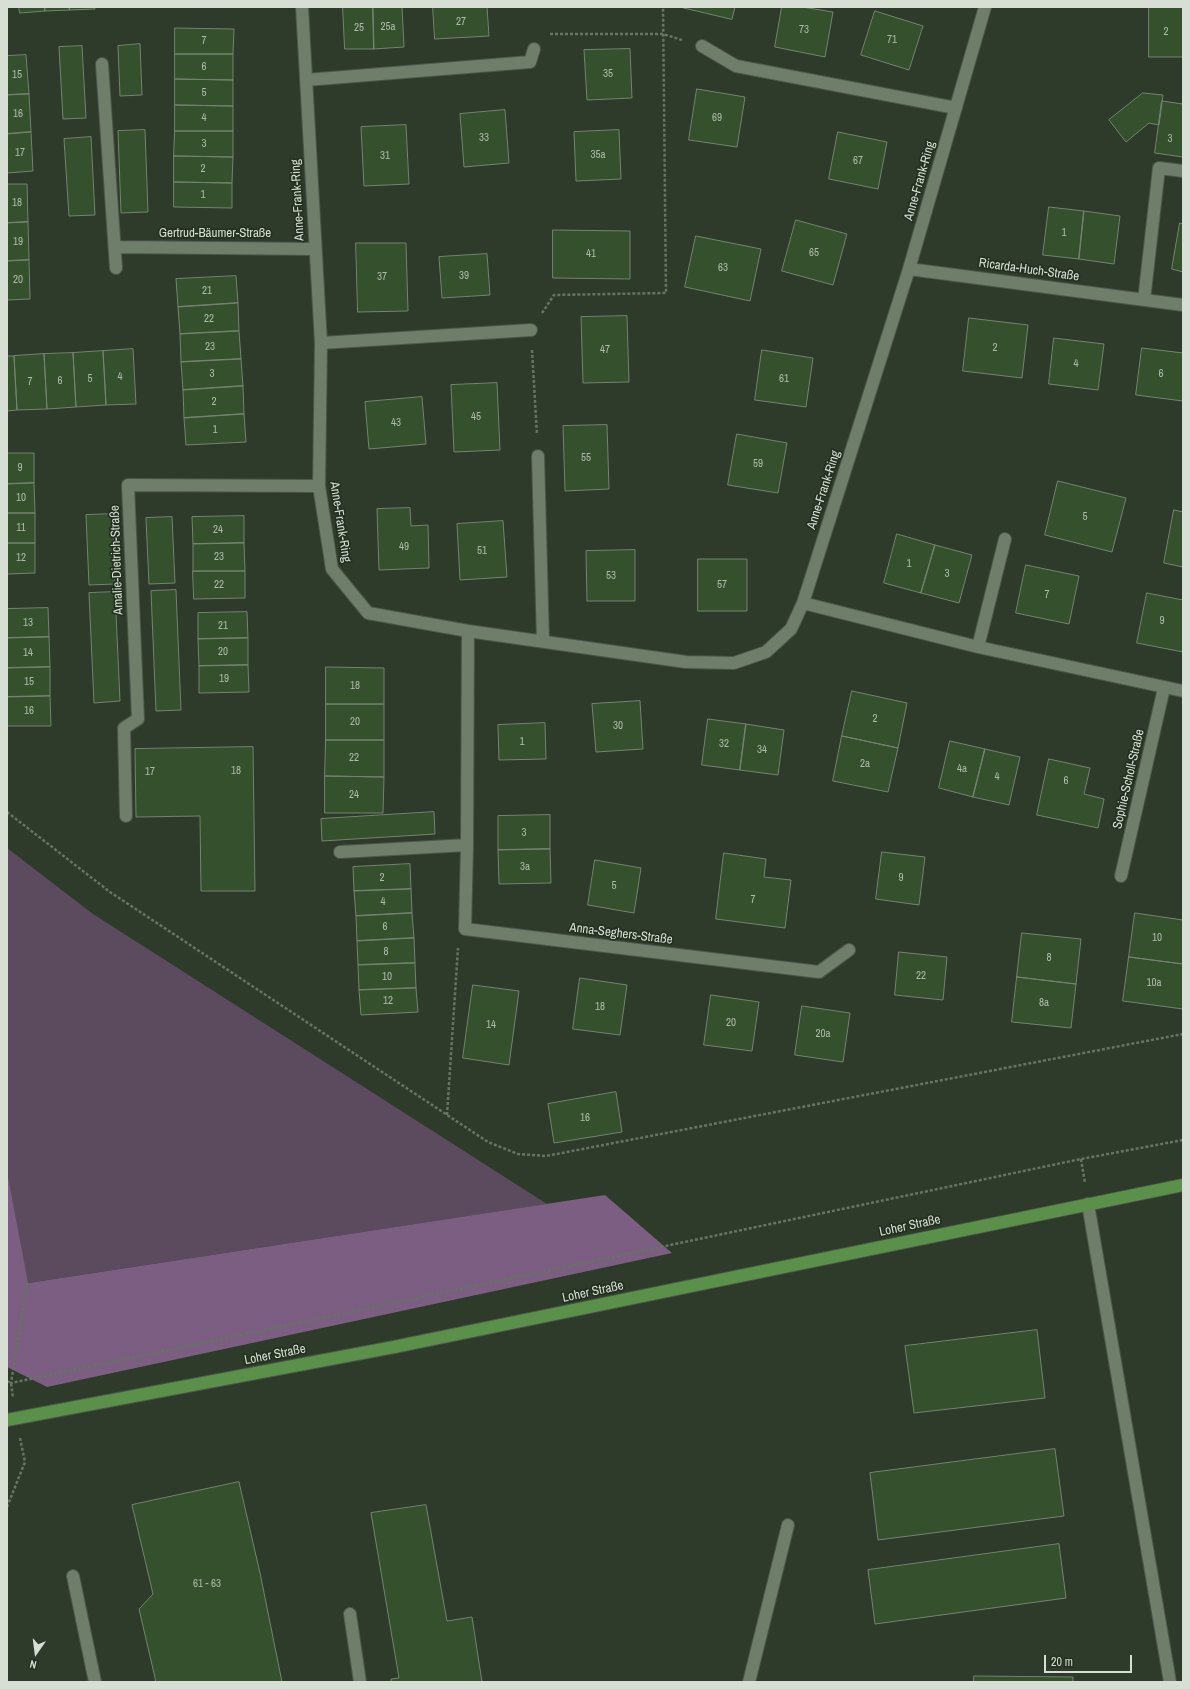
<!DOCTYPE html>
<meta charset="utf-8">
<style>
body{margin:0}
#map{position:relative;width:1190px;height:1689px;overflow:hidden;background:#2e3b2b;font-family:"Archivo Narrow",sans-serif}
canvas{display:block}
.frame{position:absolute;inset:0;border:8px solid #d7dfd5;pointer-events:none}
.north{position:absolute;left:16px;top:1633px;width:40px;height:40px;-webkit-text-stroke:3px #243121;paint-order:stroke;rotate:194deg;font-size:11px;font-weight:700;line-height:16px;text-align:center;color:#d7dfd5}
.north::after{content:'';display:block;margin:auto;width:14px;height:18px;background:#d7dfd5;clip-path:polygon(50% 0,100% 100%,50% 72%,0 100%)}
.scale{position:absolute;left:1044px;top:1655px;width:88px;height:18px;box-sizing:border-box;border:2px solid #d7dfd5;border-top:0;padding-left:5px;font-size:12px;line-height:14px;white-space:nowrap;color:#d7dfd5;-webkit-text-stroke:3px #243121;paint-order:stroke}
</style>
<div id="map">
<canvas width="1190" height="1689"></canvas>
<div class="frame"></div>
<div class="north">N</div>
<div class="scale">20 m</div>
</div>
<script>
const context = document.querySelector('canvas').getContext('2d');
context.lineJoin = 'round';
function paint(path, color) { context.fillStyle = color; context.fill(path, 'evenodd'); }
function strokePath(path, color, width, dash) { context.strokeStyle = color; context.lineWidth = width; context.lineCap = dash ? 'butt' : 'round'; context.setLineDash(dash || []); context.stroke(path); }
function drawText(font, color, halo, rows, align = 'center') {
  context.font = font + ' "Archivo Narrow",sans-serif'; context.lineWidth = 3.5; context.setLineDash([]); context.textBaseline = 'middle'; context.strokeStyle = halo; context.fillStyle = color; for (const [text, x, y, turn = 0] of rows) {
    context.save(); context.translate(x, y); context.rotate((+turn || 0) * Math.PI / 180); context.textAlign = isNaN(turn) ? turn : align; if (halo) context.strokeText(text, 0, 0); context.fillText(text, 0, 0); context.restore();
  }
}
paint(new Path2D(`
 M7,848l86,66 454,290 -520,79 -20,-112z`), '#5c4b5f');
paint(new Path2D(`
 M7,1171l21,112 577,-88 67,58 -625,134 -40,-20z`), '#7b5e81');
const building = new Path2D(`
 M19,7h26v4l-25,2z
 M45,7h24l1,3 -25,1z
 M69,7h26v2l-25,1z
 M343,7h30l1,42h-29z
 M373,7h29l2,40 -30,2z
 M433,7h54l2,29 -54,3z
 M680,7h55l-3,12z
 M782,7h20l31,5 -8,45 -50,-10z
 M1149,7h34v50h-34z
 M875,11l48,15 -14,44 -48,-15z
 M175,28l59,1 -1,25h-58z
 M140,44l2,51 -22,1 -2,-50z
 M82,46l4,72 -23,1 -4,-72z
 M630,49l2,49 -45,2 -3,-50z
 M175,54h58v26l-58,-1z
 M26,55l3,39 -22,1v-39z
 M175,79l58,1v26l-58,-1z
 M697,89l48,8 -8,50 -48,-7z
 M1143,93l20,2 -4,30 -10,-2 -23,19 -17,-22z
 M29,94l2,38 -24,2v-39z
 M1162,101l21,3v53l-28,-4z
 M175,105l58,1v25h-58z
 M505,110l4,53 -45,4 -4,-53z
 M406,125l3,59 -45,2 -3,-59z
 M145,130l3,82 -27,1 -3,-82z
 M619,130l2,49 -45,2 -2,-49z
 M175,131h58v26l-59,-1z
 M31,132l2,39 -26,2v-39z
 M838,132l49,10 -9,47 -49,-10z
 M91,137l4,78 -26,1 -5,-77z
 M174,156l59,1 -1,26 -58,-1z
 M174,182l58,1v25l-58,-1z
 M7,184h20l1,38 -21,1z
 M1049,207l35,4 -5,48 -36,-4z
 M1084,211l36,5 -6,48 -35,-5z
 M796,220l51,14 -14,51 -51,-14z
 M28,222l1,38 -22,1v-38z
 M1180,223l3,1v48l-11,-3z
 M553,230l77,1v48l-77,-1z
 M696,236l65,13 -11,52 -65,-14z
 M356,243h50l2,68 -50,1z
 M487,254l3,41 -48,3 -3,-41z
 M29,260l1,39 -23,1v-39z
 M236,276l2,27 -60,4 -2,-28z
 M238,303l1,28 -59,3 -2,-27z
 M627,316l2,66 -46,1 -2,-66z
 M969,318l59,7 -6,53 -59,-7z
 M239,331l2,28 -60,3 -1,-28z
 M1054,338l50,6 -6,46 -49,-6z
 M1142,348l41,5v48l-47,-6z
 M133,349l3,55 -30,1 -3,-54z
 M762,350l51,8 -7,49 -51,-7z
 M103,351l3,54 -30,2 -3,-54z
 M73,353l3,54 -29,2 -3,-55z
 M44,354l3,55 -30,1 -3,-54z
 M7,356h7l3,54 -10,1z
 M241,359l2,27 -60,4 -2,-28z
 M497,383l3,67 -46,2 -3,-67z
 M243,386l1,28 -60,4 -1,-28z
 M422,397l4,47 -57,5 -4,-47z
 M244,414l2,28 -60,3 -2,-27z
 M607,425l2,64 -44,2 -2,-65z
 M737,434l50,9 -9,50 -50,-8z
 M7,453h27v30l-27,1z
 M1058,481l68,17 -14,54 -67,-17z
 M34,483l1,30h-28v-29z
 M410,508l1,18 17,-1 1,43 -50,2 -2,-61z
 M1174,510l9,2v55l-19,-4z
 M7,513h28v30h-28z
 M113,514l2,70 -26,1 -3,-70z
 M244,516v27l-51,1 -1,-27z
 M172,517l3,66 -26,1 -3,-66z
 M503,521l4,56 -47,3 -3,-56z
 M897,534l38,11 -14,48 -37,-10z
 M7,543h28v30l-28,1z
 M244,543l1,28h-52v-27z
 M935,545l37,10 -13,48 -38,-10z
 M635,550v51h-48l-1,-50z
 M698,559h49v52h-49z
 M1026,565l53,11 -10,48 -53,-11z
 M193,571h52v27l-51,1z
 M176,590l5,120 -25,1 -5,-120z
 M115,592l5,109 -26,2 -5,-110z
 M1147,593l36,7v52l-46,-9z
 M48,608l1,29 -42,1v-29z
 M247,612l1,26 -50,1v-26z
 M49,637l1,30 -43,1v-30z
 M248,638v27l-49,1 -1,-27z
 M248,665l1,27 -50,1v-27z
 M50,667v29l-43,1v-29z
 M326,667l58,1v36h-58z
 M852,691l55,12 -9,45 -56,-12z
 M50,696l1,30h-44v-29z
 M640,701l3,48 -47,3 -4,-48z
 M326,704h58v36h-58z
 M708,719l38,5 -6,46 -38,-5z
 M545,723l1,36 -47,1 -1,-35z
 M746,724l38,6 -6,45 -38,-5z
 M842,736l56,12 -10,44 -55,-11z
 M326,740h58v37l-59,-1z
 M950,741l35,8 -12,48 -34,-9z
 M253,747l2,144h-54l-1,-75 -64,1 -1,-68z
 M985,749l35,8 -11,48 -36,-8z
 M1049,759l41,9 -6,26 20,5 -6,29 -61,-13z
 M325,776l59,1 -1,36h-58z
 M434,812l1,22 -113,7 -1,-22z
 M550,815v34l-52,1v-34z
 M550,849l1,34 -52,1 -1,-34z
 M882,852l43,5 -6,48 -43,-6z
 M724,853l42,6 -2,18 27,3 -6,48 -69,-9z
 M595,860l46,8 -7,45 -46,-8z
 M410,864l1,25 -57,2 -1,-24z
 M411,889l1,24 -56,3 -2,-25z
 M412,913l2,25 -57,3 -1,-25z
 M1135,913l48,7v44l-54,-7z
 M1022,933l59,6 -5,45 -59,-7z
 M414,938l1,25 -57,2 -1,-24z
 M899,952l48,5 -4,43 -48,-5z
 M1129,957l54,7v45l-60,-8z
 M415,963l1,25 -57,2 -1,-25z
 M1017,977l59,7 -5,44 -59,-6z
 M580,978l47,7 -7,50 -47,-6z
 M473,985l46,6 -10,74 -46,-7z
 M416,988l2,24 -57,3 -2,-25z
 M711,995l48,7 -7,49 -48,-6z
 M802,1006l48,7 -7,49 -48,-7z
 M616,1092l6,40 -68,11 -6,-39z
 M1037,1330l8,68 -131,15 -9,-67z
 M1055,1449l9,67 -186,24 -8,-67z
 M239,1482l21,91 22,109h-126l-17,-73 14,-15 -21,-89z
 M426,1505l21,116 25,-4 10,65h-91v-3l8,-1 -28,-165z
 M1059,1544l7,54 -191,26 -7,-54z
 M974,1676l99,1v5h-99z`);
paint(building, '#35502d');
strokePath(building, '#758371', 1);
const minor = new Path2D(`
 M302,7l19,336 -2,143 13,83 36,44 100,18 218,31 48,1 32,-11 25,-23 12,-26 106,-334 76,-262
 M702,46l34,20 220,42
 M102,64l14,204
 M306,80l224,-18 4,-13
 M115,247l200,2
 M909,269l274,36
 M1144,300l15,-132 24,3
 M321,343l210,-13
 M538,456l5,185
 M803,603l175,44 205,44
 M468,631l-1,214 -2,84 354,43 30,-22
 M978,647l27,-108
 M126,816l-2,-88 14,-9 -10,-234 191,1
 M340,852l127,-7
 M1121,876l43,-188
 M1088,1204l82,478
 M73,1576l22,106
 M350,1614l10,68
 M749,1682l39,-157`);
const major = new Path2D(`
 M7,1420l387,-73 789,-162`);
strokePath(minor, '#4c5749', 14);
strokePath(major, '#4c5749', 14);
strokePath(new Path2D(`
 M550,34h113l19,6
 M542,313l12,-18 112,-2 -3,-286
 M532,350l5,85
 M7,812l103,80 378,250 30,12 28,2 637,-122
 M447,1115l11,-167
 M1081,1159l4,24
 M27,1283l-16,100 1070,-224 102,-19
 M7,1381l4,2 2,15
 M7,1507l18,-45 -5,-24`), '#677365', 2.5, [3, 2]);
strokePath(minor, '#6f7d6b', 12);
strokePath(major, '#5a9049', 12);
drawText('11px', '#aebbab', null, [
 ["27",461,22],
 ["25a",388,27],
 ["25",359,28],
 ["73",804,30],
 ["2",1166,32],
 ["71",892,40],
 ["7",204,41],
 ["6",204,67],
 ["35",608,74],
 ["15",17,75],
 ["5",204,93],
 ["16",18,114],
 ["4",204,118],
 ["69",717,118],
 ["33",484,138],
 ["3",1170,139],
 ["3",204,144],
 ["17",20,153],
 ["35a",598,155],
 ["31",385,156],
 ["67",858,161],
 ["2",203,169],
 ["1",203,195],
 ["18",17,203],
 ["1",1064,233],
 ["19",18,242],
 ["65",814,253],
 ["41",591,254],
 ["63",723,268],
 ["39",464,276],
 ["37",382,277],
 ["20",18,280],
 ["21",207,291],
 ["22",209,319],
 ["23",210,347],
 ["2",995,348],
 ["47",605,350],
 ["4",1076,364],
 ["3",212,374],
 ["6",1161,374],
 ["4",120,377],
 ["5",90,379],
 ["61",784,379],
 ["6",60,381],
 ["7",30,382],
 ["2",214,402],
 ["45",476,417],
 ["43",396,423],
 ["1",215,430],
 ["55",586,458],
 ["59",758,464],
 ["9",20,468],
 ["10",21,498],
 ["5",1085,517],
 ["11",21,528],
 ["24",218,530],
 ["49",404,547],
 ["51",482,551],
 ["23",219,557],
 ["12",21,558],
 ["1",909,564],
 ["3",947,574],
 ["53",611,576],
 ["22",219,585],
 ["57",722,585],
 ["7",1047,595],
 ["9",1162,621],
 ["13",28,623],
 ["21",223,626],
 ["20",223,652],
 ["14",28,653],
 ["19",224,679],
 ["15",29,682],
 ["18",355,686],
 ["16",29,711],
 ["2",875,719],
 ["20",355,722],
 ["30",618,726],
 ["1",522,742],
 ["32",724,744],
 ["34",762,750],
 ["22",354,758],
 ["2a",865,764],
 ["4a",962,769],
 ["18",236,771],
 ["17",150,772],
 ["4",997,777],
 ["6",1066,781],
 ["24",354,795],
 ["3",524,833],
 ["3a",525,867],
 ["2",382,878],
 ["9",901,878],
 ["5",614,886],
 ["7",753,900],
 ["4",383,902],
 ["6",385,927],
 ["10",1157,938],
 ["8",386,952],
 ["8",1049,958],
 ["22",921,976],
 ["10",387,977],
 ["10a",1154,983],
 ["12",388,1001],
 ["8a",1044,1003],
 ["18",600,1007],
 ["20",731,1023],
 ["14",491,1025],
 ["20a",823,1034],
 ["16",585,1118],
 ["61 - 63",207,1584]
]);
drawText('13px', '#d7dfd5', '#243121', [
 ["Anne-Frank-Ring",920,181,-74],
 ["Anne-Frank-Ring",298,200,-93],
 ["Gertrud-Bäumer-Straße",215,234],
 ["Ricarda-Huch-Straße",1029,270,8],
 ["Anne-Frank-Ring",824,490,-72],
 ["Anne-Frank-Ring",340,522,81],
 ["Amalie-Dietrich-Straße",117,560,-92],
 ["Sophie-Scholl-Straße",1129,779,-77],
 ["Anna-Seghers-Straße",621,934,7],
 ["Loher Straße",910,1226,-12],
 ["Loher Straße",593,1292,-12],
 ["Loher Straße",275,1355,-11]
]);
</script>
